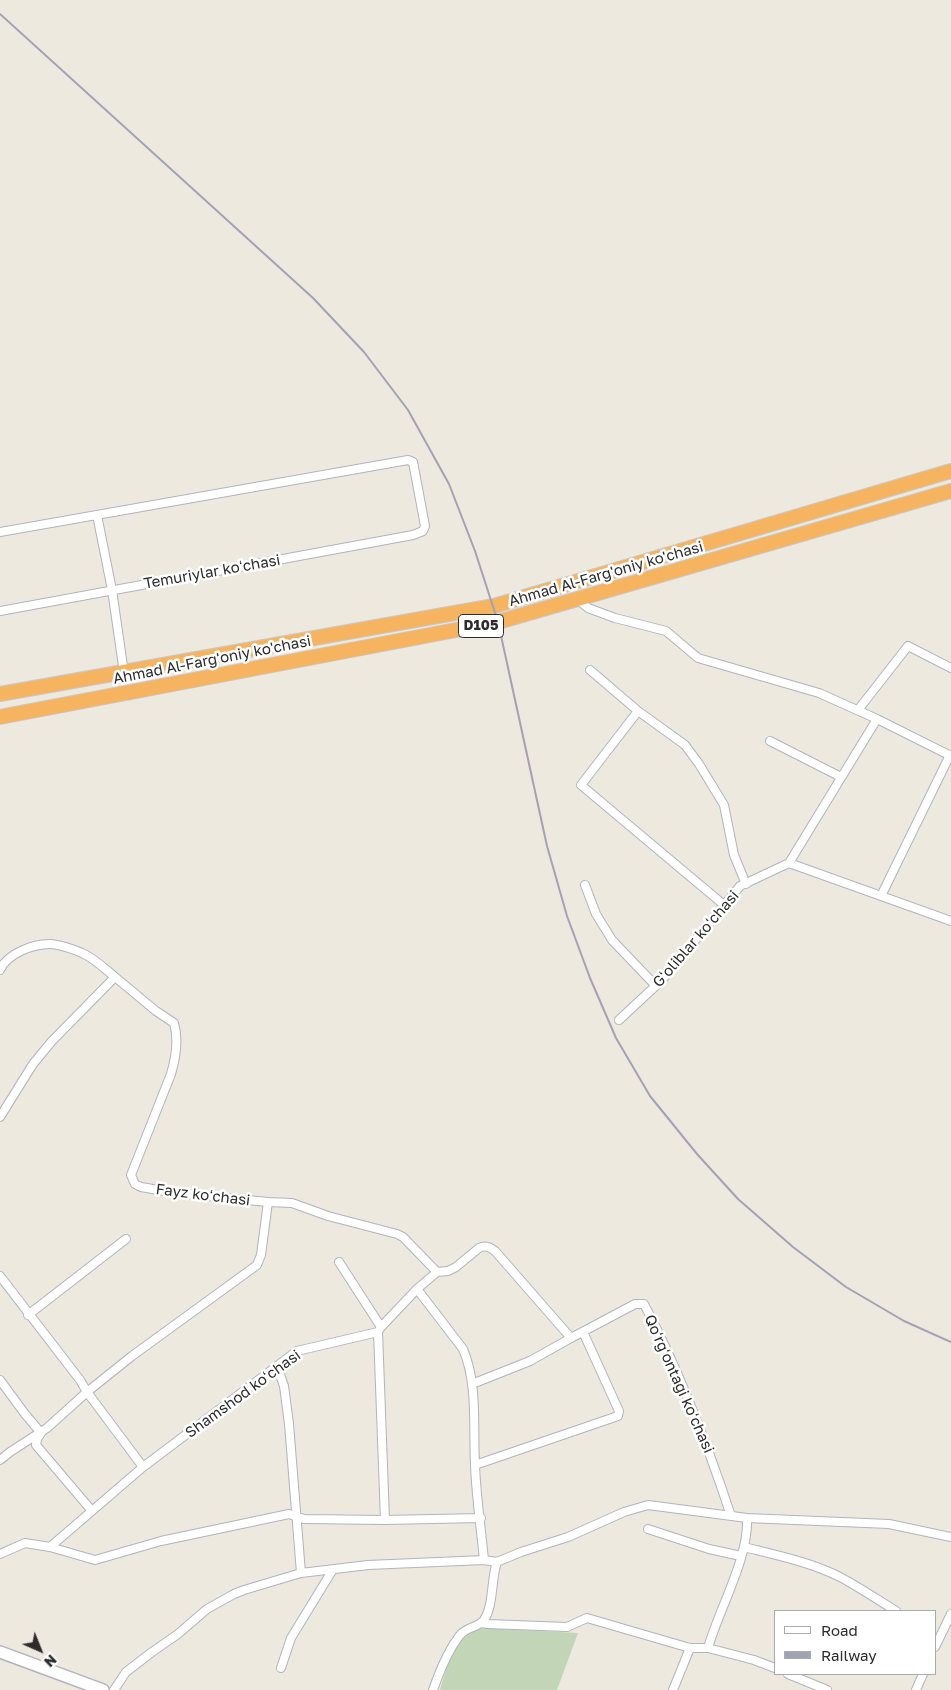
<!DOCTYPE html>
<meta charset="utf-8">
<style>
body{margin:0}
#map{position:relative;width:951px;height:1690px;overflow:hidden;background:#ede9df;font-family:"Golos Text",sans-serif}
canvas{display:block}
.legend{position:absolute;left:774px;top:1610px;width:162px;height:65px;box-sizing:border-box;background:#fff;border:1px solid #ababab;margin:0;padding:6px 9px;list-style:none;font-size:15px;color:#2c2c2c}
.legend li{display:flex;align-items:center;gap:10px;height:25px}
.legend b{width:25px;border:1px solid #ababab}
.north{position:absolute;left:15px;top:1625px;width:50px;height:50px;-webkit-text-stroke:4px #fff;paint-order:stroke;rotate:136deg;font-size:14px;font-weight:700;line-height:20px;text-align:center;color:#2c2c2c}
.north::after{content:'';display:block;margin:auto;width:18px;height:22px;background:#2c2c2c;clip-path:polygon(50% 0,100% 100%,50% 72%,0 100%)}
</style>
<div id="map">
<canvas width="951" height="1690"></canvas>
<ul class="legend">
<li><b style="height:6px;background:#fff"></b>Road</li>
<li><b style="height:6px;background:#a2a2b5"></b>Railway</li>
</ul>
<div class="north">N</div>
</div>
<script>
const context = document.querySelector('canvas').getContext('2d');
context.lineJoin = 'round';
function paint(path, color) { context.fillStyle = color; context.fill(path, 'evenodd'); }
function strokePath(path, color, width, dash) { context.strokeStyle = color; context.lineWidth = width; context.lineCap = dash ? 'butt' : 'round'; context.setLineDash(dash || []); context.stroke(path); }
function drawText(font, color, halo, rows, align = 'center') {
  context.font = font + ' "Golos Text",sans-serif'; context.lineWidth = 5; context.setLineDash([]); context.textBaseline = 'middle'; context.strokeStyle = halo; context.fillStyle = color; for (const [text, x, y, turn = 0] of rows) {
    context.save(); context.translate(x, y); context.rotate((+turn || 0) * Math.PI / 180); context.textAlign = isNaN(turn) ? turn : align; if (halo) context.strokeText(text, 0, 0); context.fillText(text, 0, 0); context.restore();
  }
}
paint(new Path2D(`
 M484,1628l94,5 -21,57h-117c5,-16 13,-50 28,-58 5,-2 11,-3 16,-4z`), '#c2d6b7');
const street = new Path2D(`
 M97,515l15,75 12,83
 M0,532l408,-72 5,2 12,64 -2,5 -10,4 -413,76
 M577,599l11,9 27,10 51,13 32,27 121,35 58,26 74,37
 M590,670l48,41 47,34 14,19 25,41 10,50 12,29
 M858,710l50,-64 43,22
 M638,711l-57,74 143,120
 M770,741l71,36
 M789,863l162,58
 M585,885l11,29 16,26 44,46
 M881,896l69,-141
 M0,970c7,-16 32,-26 50,-26 7,0 27,6 34,10 11,5 21,15 31,23
 M619,1020l43,-40 78,-94 49,-23 88,-144
 M0,1117l33,-53 19,-23 63,-64 41,34 18,12c5,17 2,34 -3,51l-40,101 4,9 6,3 35,6 92,9 -7,53 -4,10 -125,91 -45,36 56,75
 M268,1202l24,1 36,13 69,18 6,3 34,35
 M339,1262l42,65
 M437,1272l11,-1 8,-4 23,-19c7,-3 10,-1 16,3l76,87 64,-34h9c36,68 63,139 87,212
 M0,1276l80,104 7,12 -40,36 -37,24 -10,8
 M417,1289l46,60c15,35 10,77 12,115 1,32 6,64 9,96l13,2 24,-10 47,-15 56,-25 24,-7 99,13c2,40 -28,91 -39,130
 M28,1315l98,-76
 M378,1332l7,188
 M277,1366l7,20 5,38 12,149
 M0,1380l25,34 16,19 -4,6 -1,6 56,66
 M472,1384l58,-23 41,-23
 M475,1465l143,-49 1,-5 -36,-79
 M747,1518l142,6 62,13
 M648,1529l61,20 32,7
 M50,1547l45,13 66,-19 128,-27 15,5 81,1 96,-2
 M744,1547c32,8 66,15 96,30 19,10 38,23 56,34
 M0,1554l25,-11 25,4 93,-80 154,-116 81,-19 3,-5 36,-38 20,-17
 M481,1623l7,1 79,3 20,-9 103,30h18l46,12 21,8
 M935,1647l16,-33
 M281,1668l10,-30 41,-67
 M788,1674l39,16
 M114,1690l12,-18 26,-20 26,-18 29,-25 27,-15 10,-4 57,-17 67,-8 116,-5
 M433,1690c6,-17 16,-42 28,-56 6,-7 18,-7 23,-14 10,-15 7,-42 13,-58
 M673,1690l17,-42
 M916,1690l7,-16`);
const secondary = new Path2D(`
 M0,1652l103,38`);
const highway = new Path2D(`
 M0,694l494,-88 457,-135
 M0,717l498,-95 453,-131`);
strokePath(street, '#b2b3bf', 10);
strokePath(secondary, '#b2b3bf', 14);
strokePath(highway, '#c8c8c8', 16);
strokePath(street, '#fff', 8);
strokePath(secondary, '#fff', 11);
strokePath(highway, '#f6b460', 14);
strokePath(new Path2D(`
 M0,14l313,284 51,54 44,58 41,74 26,67 23,71 49,224 20,70 23,62 26,60 34,58 47,58 41,45 55,48 53,40 58,34 47,21`), '#a2a2b5', 2);
for (const [x, y, w] of [
 [481,626,45]
]) { const box = new Path2D(); box.roundRect(x - w / 2, y - 11.5, w, 23, 4); context.fillStyle = '#fff'; context.fill(box); strokePath(box, '#2c2c2c', 1); }
drawText('bold 14px', '#2c2c2c', null, [
 ["D105",481,626]
]);
drawText('15px', '#2c2c2c', '#fff', [
 ["Temuriylar koʻchasi",212,572,-10],
 ["Ahmad Al-Farg'oniy ko'chasi",606,574,-16],
 ["Ahmad Al-Farg'oniy ko'chasi",212,660,-11],
 ["Gʻoliblar koʻchasi",696,939,-49],
 ["Fayz koʻchasi",203,1195,7],
 ["Qoʻrgʻontagi koʻchasi",679,1384,66],
 ["Shamshod koʻchasi",243,1394,-36]
]);
</script>
